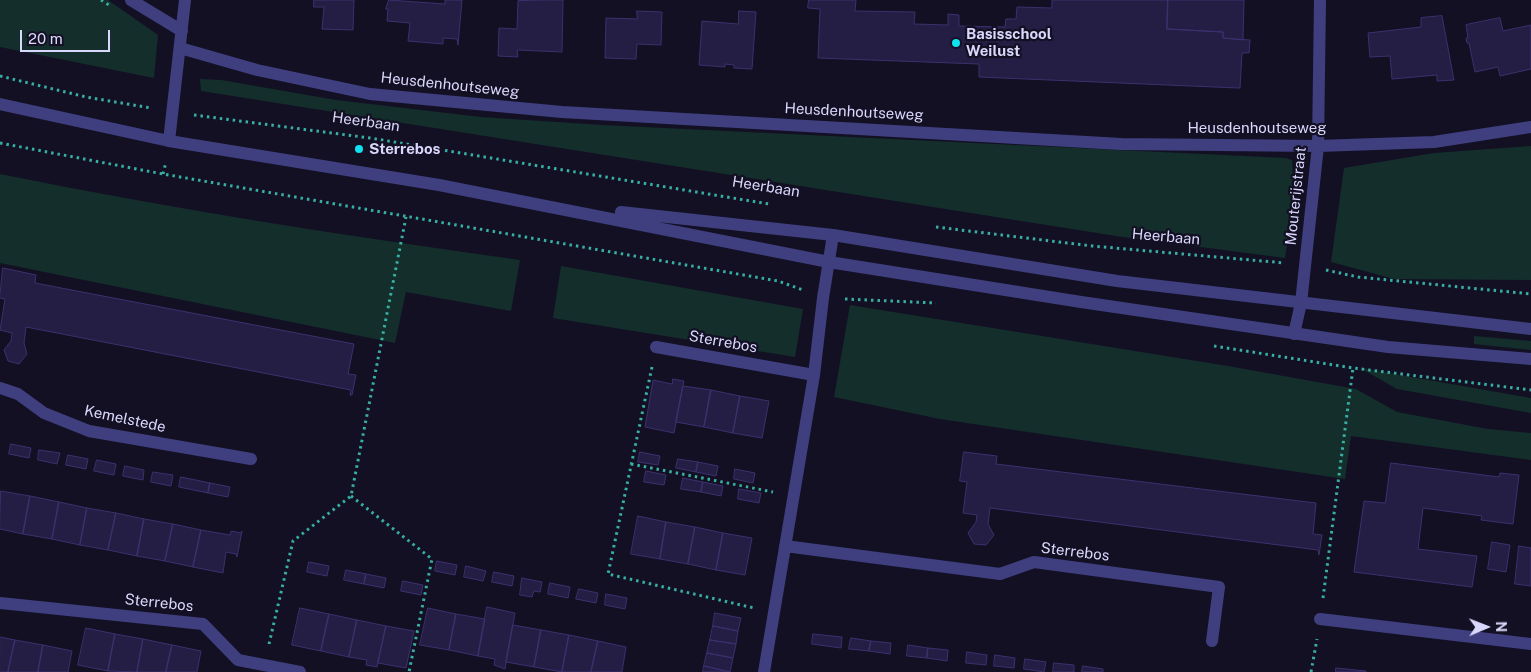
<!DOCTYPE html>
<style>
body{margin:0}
#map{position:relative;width:1531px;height:672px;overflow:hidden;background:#131024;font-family:"Public Sans",sans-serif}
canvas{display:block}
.north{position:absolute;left:1461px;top:602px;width:50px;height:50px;-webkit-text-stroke:4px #131024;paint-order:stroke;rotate:89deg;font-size:14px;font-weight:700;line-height:20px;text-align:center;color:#dad7fc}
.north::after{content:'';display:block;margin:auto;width:18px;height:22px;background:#dad7fc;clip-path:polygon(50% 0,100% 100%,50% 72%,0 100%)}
.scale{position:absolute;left:20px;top:30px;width:90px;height:22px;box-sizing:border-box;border:2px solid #dad7fc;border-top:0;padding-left:6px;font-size:15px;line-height:18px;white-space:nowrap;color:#dad7fc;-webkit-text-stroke:4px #131024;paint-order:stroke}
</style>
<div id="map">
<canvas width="1531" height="672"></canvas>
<div class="north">N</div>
<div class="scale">20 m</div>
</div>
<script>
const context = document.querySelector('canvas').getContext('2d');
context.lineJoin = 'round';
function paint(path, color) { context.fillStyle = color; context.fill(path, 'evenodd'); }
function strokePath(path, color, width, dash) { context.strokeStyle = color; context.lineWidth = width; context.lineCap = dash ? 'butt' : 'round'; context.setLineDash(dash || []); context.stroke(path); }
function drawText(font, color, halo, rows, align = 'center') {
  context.font = font + ' "Public Sans",sans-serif'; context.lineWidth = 4.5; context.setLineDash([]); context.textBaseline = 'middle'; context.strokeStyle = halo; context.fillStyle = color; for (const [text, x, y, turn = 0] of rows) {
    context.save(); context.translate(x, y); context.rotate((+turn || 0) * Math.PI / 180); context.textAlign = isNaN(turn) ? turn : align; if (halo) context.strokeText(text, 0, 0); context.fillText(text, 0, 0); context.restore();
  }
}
paint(new Path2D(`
 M0,0h108l50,35 -4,43 -154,-31z
 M200,79l21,1 115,20 145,17 121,8 683,33 7,2c3,31 -2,66 -7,98l-169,-22 -915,-145z
 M1531,146v134l-137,-1 -63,-17 13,-94 90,-15z
 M0,174c172,35 346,62 520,86l-9,51 -105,-19 -11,51 -395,-80z
 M561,266l242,43 -8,48 -242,-39z
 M850,305l378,61 128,23 41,23 91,17 43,4v27l-180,-24 -6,43 -405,-60 -106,-22z
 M1474,336l57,5v9l-57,-6z
 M1360,368l171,30v15l-134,-24z`), '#142e2c');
const building = new Path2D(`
 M314,0h40l-1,30 -31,-1 2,-22h-10z
 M389,0l56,4v-4h17l-4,45 -1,-6 -14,-1v6l-35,-3 2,-18 -23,-2 1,-12h-2z
 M548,0h15l-1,52 -45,-2 1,7 -20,-1 1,-28 18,1 1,-28z
 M809,0h47l-1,11 60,1 -1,12 34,1v-11l11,1v11l46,1 1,-8h10l1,-12 35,1v-8h116l-1,29 56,3v6l27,2 -1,13h-7l-2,35h-2l-259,-11v-13l-161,-6 2,-49 -12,-1z
 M1168,0h76l-1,40 -20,-2v-6l-56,-3z
 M637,11l25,1 -1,33 -24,-1 -1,15 -31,-1 1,-40 31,1z
 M739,11l17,1 -4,57 -18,-1v-3l-9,-1v3l-26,-2 3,-44 36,3z
 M1442,16l12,64 -17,1v-6l-45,4 -2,-23 -20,1 -2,-24 53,-6v-9z
 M1500,18l3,13 28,-6v44l-31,7 -2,-9 -23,5 -6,-29h-2l-1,-5h2l-2,-13z
 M3,268l33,7 -1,8 319,61 -6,30 8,1 -4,20h-2l1,-5 -325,-63 -2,16 3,11 -8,10 -11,-3 -4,-11 7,-9 1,-8 -12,-3 5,-31 -5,-1z
 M673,379l11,2 -10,52 -29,-6 8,-47 19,4z
 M683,386l28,4 -7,37 -28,-5z
 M711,390l29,6 -7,37 -29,-6z
 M740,396l29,5 -7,37 -29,-5z
 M11,444l20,4 -2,10 -20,-4z
 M39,450l21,3 -3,11 -19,-4z
 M640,452l20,4 -2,9 -20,-3z
 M964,452l33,4 -1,8 320,39 -3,31 9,1 -3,20 -1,-5 -328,-42 -2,16 6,11 -8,10 -12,-1 -6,-11 8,-11 1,-7 -14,-2 4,-31 -7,-1z
 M68,455l20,4 -2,10 -20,-4z
 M678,459l20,3 -2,10 -20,-4z
 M97,460l19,4 -2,11 -20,-4z
 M698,462l20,4 -2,10 -20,-4z
 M1391,463l108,14 1,-4 19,2 -6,49 -32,-4 1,-4 -59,-8 -5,41 59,7 -5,31 -118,-15 10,-71 21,2z
 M125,466l19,4 -1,10 -20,-4z
 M735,469l20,4 -2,10 -19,-4z
 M646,471l20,4 -2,10 -20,-3z
 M153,472l20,3 -2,11 -20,-4z
 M181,477l29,6 -2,10 -29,-6z
 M683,478l20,4 -2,10 -20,-3z
 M703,482l20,4 -2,10 -20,-4z
 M210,483l20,4 -2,10 -20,-4z
 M739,489l22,4 -2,10 -21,-4z
 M1,491l29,5 -7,38 -23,-5z
 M30,496l29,6 -7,37 -29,-5z
 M59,502l28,6 -7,37 -28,-6z
 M87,508l29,5 -8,37 -28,-5z
 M116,513l28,6 -7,37 -29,-6z
 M638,516l28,6 -6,37 -29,-5z
 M144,519l29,5 -8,37 -28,-5z
 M666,522l29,5 -7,37 -28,-5z
 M173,524l28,6 -8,37 -28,-6z
 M695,527l28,6 -7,37 -28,-6z
 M201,530l29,5 1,-4 10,2 1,-2 -5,26 -1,-3 -10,-2 -3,21 -30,-6z
 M723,533l29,5 -7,37 -29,-5z
 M1492,542l18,3 -4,27 -18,-3z
 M1519,546l12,2v38l-16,-2z
 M437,561l20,4 -2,10 -20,-4z
 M309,562l20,4 -2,10 -20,-4z
 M466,566l20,5 -3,10 -19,-4z
 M346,570l20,4 -2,10 -20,-4z
 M494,572l20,4 -2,10 -20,-4z
 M366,574l20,4 -2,10 -20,-4z
 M522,578l20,4 -2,10 -6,-1 -2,6 -12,-2z
 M403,581l20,4 -2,10 -20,-4z
 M550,583l20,4 -2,11 -20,-4z
 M579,589l19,4 -2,10 -20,-4z
 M606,594l21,4 -2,11 -20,-4z
 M487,607l28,6 -10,56 -11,-4 1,-6 -17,-3z
 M300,608l29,6 -8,37 -29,-6z
 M428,608l28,6 -7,36 -29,-5z
 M715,613l26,5 -3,13 -25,-5z
 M329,614l28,6 -8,37 -28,-6z
 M456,614l29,5 -7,37 -29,-6z
 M357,620l29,6 -9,41 -11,-2 1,-5 -18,-3z
 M513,625l28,5 -7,37 -28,-5z
 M386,626l28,5 -8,37 -28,-5z
 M713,626l25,5 -2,13 -26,-4z
 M86,628l29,6 -7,37 -30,-6z
 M541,630l28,5 -7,37 -28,-5z
 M115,634l28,5 -6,33 -29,-1z
 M813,634l29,3 -1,11 -29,-4z
 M569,635l29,6 -7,31h-29z
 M0,637l15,3 -7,32h-8z
 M851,638l20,3 -2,10 -20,-2z
 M143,639l29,6 -6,27h-29z
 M15,640l28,5 -5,27h-30z
 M710,640l26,4 -3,14 -26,-5z
 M598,641l28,6 -4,25h-31z
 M871,641l20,2 -1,11 -21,-3z
 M43,645l29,6 -4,21h-30z
 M172,645l29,6 -4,21h-31z
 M908,645l20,3 -1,10 -20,-2z
 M928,648l20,2 -1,11 -20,-3z
 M967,652l20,3 -1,10 -20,-2z
 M707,653l26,5 -3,14 -26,-6z
 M995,655l20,3 -1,10 -20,-2z
 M1025,659l21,3 -2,10 -20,-3z
 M1054,663l20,2v7h-21z
 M704,666l26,6h-27z
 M1083,666l20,3v3h-21z
 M1336,668l30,3v1h-30z`);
paint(building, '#241e44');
strokePath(building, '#3b316e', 1);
strokePath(new Path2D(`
 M101,0l8,5
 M0,76l86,21 65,11
 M194,115l176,23 399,66
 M0,143l163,31 615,107 25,9
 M163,174l3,-12
 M936,227l156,19 193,17
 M1326,270l32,7 173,17
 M845,299l91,4
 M1214,346l139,22 178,22
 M652,367l-44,207 146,34
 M631,464l142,28
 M351,496l81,63 -23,113
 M1323,598l30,-230
 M269,644l24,-103 58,-45 55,-279
 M1311,672l6,-33`), '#38afa3', 3, [2.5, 4]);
strokePath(new Path2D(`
 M0,603l203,21 35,36 62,12
 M1320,619l211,25`), '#3f3f80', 12);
strokePath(new Path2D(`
 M131,0l51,31
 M180,48l77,22 113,24 192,18 559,32 197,2 116,-4 97,-15
 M169,141l16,-141
 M1294,334l7,-31 17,-157 2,-146
 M656,347l158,28
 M0,388l18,6 26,19 45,18 162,28
 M785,546l215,28 34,-12 185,25 -7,54
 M764,672l50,-297 9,-77 10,-63`), '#3f3f80', 12);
strokePath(new Path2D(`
 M0,104l169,37 270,44 390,77 252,40 307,45 143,12
 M621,212l212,23 284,46 414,48`), '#3f3f80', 12);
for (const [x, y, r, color] of [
 [956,43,5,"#11e0ee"],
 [359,149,5,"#11e0ee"]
]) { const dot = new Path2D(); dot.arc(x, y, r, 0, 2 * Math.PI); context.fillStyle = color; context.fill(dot); strokePath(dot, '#131024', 2); }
drawText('bold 15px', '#dad7fc', '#131024', [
 ["Basisschool",966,34],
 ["Weilust",966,51],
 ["Sterrebos",369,149]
], 'left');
drawText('15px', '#dad7fc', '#131024', [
 ["Heusdenhoutseweg",450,85,6],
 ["Heusdenhoutseweg",854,112,3],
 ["Heerbaan",366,122,8],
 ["Heusdenhoutseweg",1257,128],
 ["Heerbaan",766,187,9],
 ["Mouterijstraat",1296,196,-84],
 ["Heerbaan",1166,237,5],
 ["Sterrebos",723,342,10],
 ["Kemelstede",125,419,12],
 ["Sterrebos",1075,552,7],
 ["Sterrebos",159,603,6]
]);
</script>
